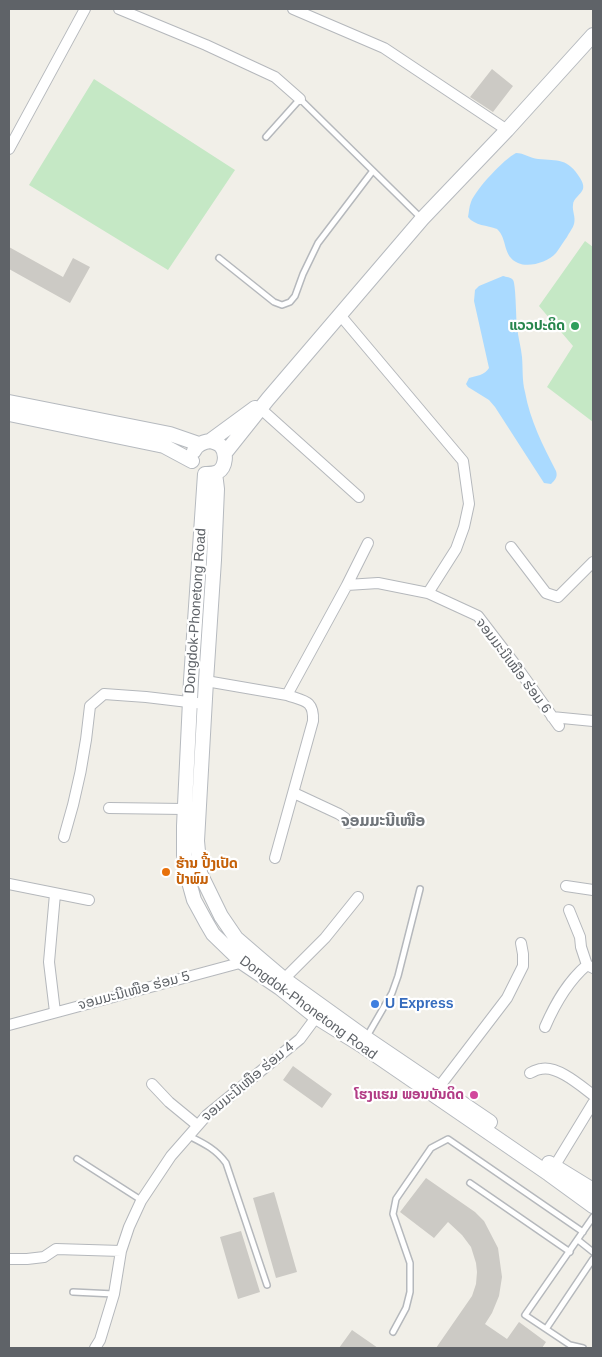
<!DOCTYPE html>
<meta charset="utf-8">
<style>
body{margin:0}
#map{position:relative;width:602px;height:1357px;overflow:hidden;background:#f1efe8;font-family:Helvetica,sans-serif}
canvas{display:block}
.frame{position:absolute;inset:0;border:10px solid #5f6368;pointer-events:none}
</style>
<div id="map">
<canvas width="602" height="1357"></canvas>
<div class="frame"></div>
</div>
<script>
const context = document.querySelector('canvas').getContext('2d');
context.lineJoin = 'round';
function paint(path, color) { context.fillStyle = color; context.fill(path, 'evenodd'); }
function strokePath(path, color, width, dash) { context.strokeStyle = color; context.lineWidth = width; context.lineCap = dash ? 'butt' : 'round'; context.setLineDash(dash || []); context.stroke(path); }
function drawText(font, color, halo, rows, align = 'center') {
  context.font = font + ' Helvetica,"Noto Sans Lao",sans-serif'; context.lineWidth = 4.5; context.setLineDash([]); context.textBaseline = 'middle'; context.strokeStyle = halo; context.fillStyle = color; for (const [text, x, y, turn = 0] of rows) {
    context.save(); context.translate(x, y); context.rotate((+turn || 0) * Math.PI / 180); context.textAlign = isNaN(turn) ? turn : align; if (halo) context.strokeText(text, 0, 0); context.fillText(text, 0, 0); context.restore();
  }
}
paint(new Path2D(`
 M94,79l141,91 -67,100 -139,-85z
 M585,241l8,6v175l-46,-35 26,-41 -34,-40z`), '#c5e8c5');
paint(new Path2D(`
 M516,153c8,0 14,5 22,6 20,2 30,-1 42,19 2,3 4,7 3,11 -2,6 -10,9 -10,16 -1,6 3,12 1,19 -1,4 -5,9 -7,13 -4,5 -7,11 -11,16 -8,9 -27,15 -38,10 -16,-7 -10,-24 -21,-34 -10,-4 -22,-3 -29,-12 1,-5 1,-10 3,-15 5,-13 33,-43 45,-49z
 M503,276c3,1 8,1 10,4 3,4 3,39 4,47 1,10 4,20 5,30 1,12 0,24 3,35 5,28 18,54 31,79 2,6 -1,9 -5,13l-7,-1 -49,-76 -6,-7 -21,-13 -2,-3 3,-6c7,-2 16,-3 20,-10l-15,-67 1,-11 4,-4z`), '#aadaff');
paint(new Path2D(`
 M492,69l21,17 -20,26 -23,-15z
 M9,247l54,30 10,-19 17,9 -20,36 -61,-34z
 M293,1066l39,28 -10,14 -39,-28z
 M426,1178l49,34 9,9 14,27 4,29 -3,19 -7,17 -7,11 22,15 12,-17 27,20 -4,6h-106l36,-52 4,-12 1,-12 -1,-9 -5,-16 -9,-12 -14,-13 -14,16 -34,-26z
 M274,1192l23,80 -21,6 -23,-80z
 M241,1231l19,61 -22,7 -18,-62z
 M352,1330l26,18h-39z`), '#cccac5');
const service = new Path2D(`
 M266,137l34,-38 121,119
 M219,258l55,44 8,3 8,-3 5,-6 8,-22 15,-31 54,-71
 M366,1038l26,-45 6,-17 22,-87
 M189,1136c14,7 27,13 37,27l41,122
 M77,1159l64,41
 M470,1183l100,69
 M593,1217l-68,98 21,14 47,-70
 M578,1240l15,12
 M73,1292l41,2
 M546,1329l24,16 13,3
 M393,1332l13,-24 4,-16v-29l-17,-49 3,-15 35,-51 17,-9 135,93`);
const minor = new Path2D(`
 M119,9l87,36 69,32 25,22
 M293,9l91,39 123,82
 M9,149l76,-140
 M340,315l123,146 6,43 -5,23 -8,22 -28,44
 M261,409l98,88
 M511,547l35,46 12,4 35,-35
 M347,585l21,-42
 M206,681l81,14 60,-110 31,-2 50,10 50,23 36,47 45,63
 M552,717l41,4
 M294,793l45,21 6,4 3,5
 M109,808l75,1
 M64,837c13,-42 22,-87 26,-131l14,-12 42,3 59,7
 M275,858l38,-137c1,-21 -9,-20 -26,-26
 M9,884l80,16
 M566,886l27,4
 M55,894l-6,68 6,50
 M569,910l11,27 1,10 6,18 6,3
 M284,979l41,-41 33,-41
 M9,1025l238,-64
 M545,1027c10,-23 22,-45 42,-62
 M530,1073c4,-2 8,-4 11,-4 16,-4 40,17 52,26
 M152,1084l17,18 28,23
 M439,1087l68,-89 16,-32v-12l-2,-11
 M554,1167l39,-64
 M9,1259h18l17,-2 12,-8 65,2
 M95,1348l5,-8 14,-46 7,-43 8,-24 12,-26 30,-45 36,-41 93,-76 20,-27`);
const secondary = new Path2D(`
 M9,402l161,32 29,10
 M9,414l155,32 28,15
 M194,451c3,-7 9,-9 16,-10l45,-33
 M225,453l43,-54 154,-180 85,-89 86,-95
 M215,473l2,16 -3,71 -8,121 -9,160 3,32 21,43 15,22 22,19 26,22 82,59 124,84
 M205,474l-14,206 -7,146v29l5,27 5,18 12,22 7,12 30,29 37,25 36,29 45,28 188,129 44,32
 M206,474c5,0 8,0 12,-2 8,-5 9,-19 3,-26 -3,-3 -7,-4 -11,-5
 M549,1163l44,27`);
strokePath(service, '#b5b8bc', 8);
strokePath(minor, '#b5b8bc', 12);
strokePath(secondary, '#b6babf', 16);
strokePath(service, '#fff', 5);
strokePath(minor, '#fff', 10);
strokePath(secondary, '#fff', 14);
for (const [x, y, r, color] of [
 [575,326,5,"#2e9e5b"],
 [166,872,5,"#e8710a"],
 [375,1004,5,"#3f7fe0"],
 [474,1095,5,"#d1479c"]
]) { const dot = new Path2D(); dot.arc(x, y, r, 0, 2 * Math.PI); context.fillStyle = color; context.fill(dot); strokePath(dot, '#fff', 2); }
drawText('bold 14px', '#27864d', '#fff', [
 ["ແວວປະດິດ",565,326]
], 'right');
drawText('14px', '#5f6368', '#fff', [
 ["Dongdok-Phonetong Road",196,611,-86],
 ["ຈອມມະນີເໜືອ ຮ່ອມ 6",513,666,53],
 ["ຈອມມະນີເໜືອ ຮ່ອມ 5",134,991,-15],
 ["Dongdok-Phonetong Road",308,1008,36],
 ["ຈອມມະນີເໜືອ ຮ່ອມ 4",248,1082,-40]
]);
drawText('bold 14px', '#c56008', '#fff', [
 ["ຮ້ານ ປີ້ງເປັດ",176,864],
 ["ປ້າພົມ",176,880]
], 'left');
drawText('bold 14px', '#366cbe', '#fff', [
 ["U Express",385,1004]
], 'left');
drawText('bold 14px', '#b23c85', '#fff', [
 ["ໂຮງແຮມ ພອນບັນດິດ",464,1095]
], 'right');
drawText('bold 16px', '#70757a', '#fff', [
 ["ຈອມມະນີເໜືອ",383,822]
]);
</script>
